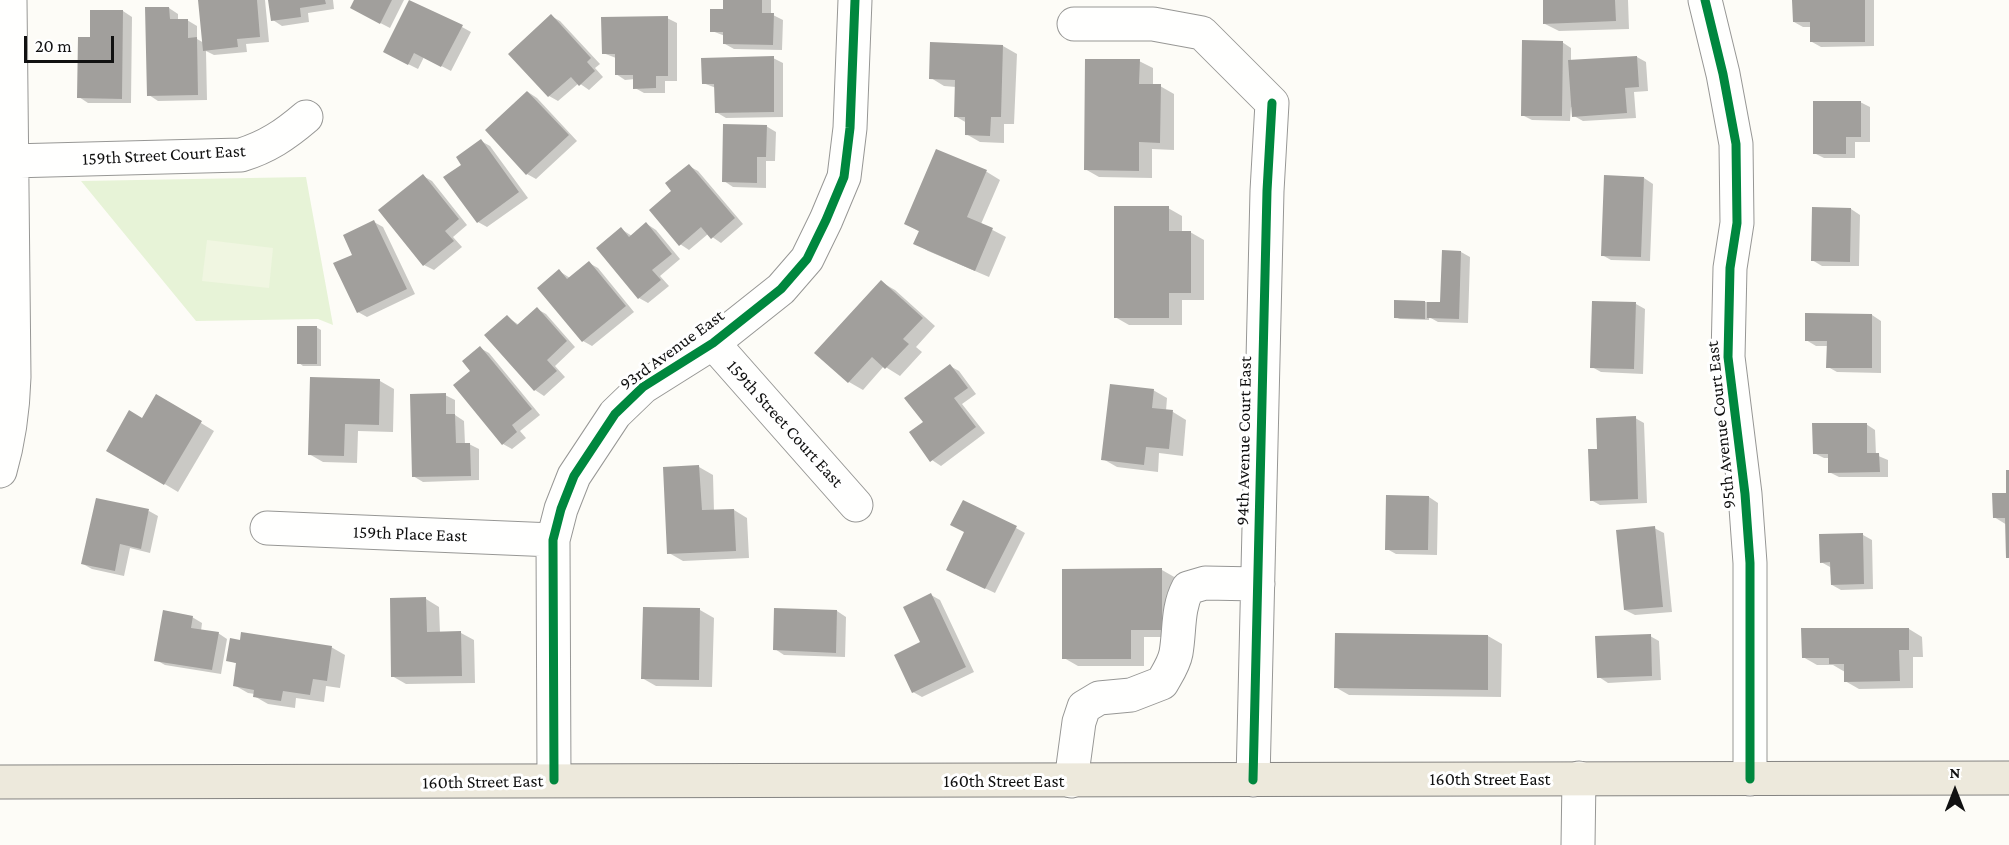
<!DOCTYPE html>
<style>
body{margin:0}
#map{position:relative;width:2009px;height:845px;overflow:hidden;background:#fdfcf7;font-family:"Crimson Pro",serif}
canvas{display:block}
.north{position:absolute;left:1925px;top:761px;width:60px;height:60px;-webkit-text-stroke:4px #fff;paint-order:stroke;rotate:0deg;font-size:16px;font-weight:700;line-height:24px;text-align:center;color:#111}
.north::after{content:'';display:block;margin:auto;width:21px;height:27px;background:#111;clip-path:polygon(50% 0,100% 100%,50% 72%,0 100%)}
.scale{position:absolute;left:24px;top:36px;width:90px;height:27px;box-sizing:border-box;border:3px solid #111;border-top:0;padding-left:8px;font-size:18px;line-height:21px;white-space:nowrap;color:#111;-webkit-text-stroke:4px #fff;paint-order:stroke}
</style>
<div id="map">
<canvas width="2009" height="845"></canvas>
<div class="north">N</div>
<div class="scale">20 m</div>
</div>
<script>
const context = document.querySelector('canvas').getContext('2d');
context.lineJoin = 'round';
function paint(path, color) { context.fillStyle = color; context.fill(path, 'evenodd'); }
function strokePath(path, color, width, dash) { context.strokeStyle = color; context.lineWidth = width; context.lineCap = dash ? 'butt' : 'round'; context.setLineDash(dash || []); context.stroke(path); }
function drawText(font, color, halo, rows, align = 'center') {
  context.font = font + ' "Crimson Pro",serif'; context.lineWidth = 6; context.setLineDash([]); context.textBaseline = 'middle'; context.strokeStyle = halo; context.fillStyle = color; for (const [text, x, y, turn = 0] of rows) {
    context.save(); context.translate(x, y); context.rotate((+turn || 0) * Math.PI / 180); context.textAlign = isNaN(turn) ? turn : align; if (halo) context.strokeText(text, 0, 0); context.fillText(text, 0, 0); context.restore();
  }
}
paint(new Path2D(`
 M306,177l27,148 -15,-6 -122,2 -115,-140z`), '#e7f3d7');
paint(new Path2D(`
 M207,240l66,8 -4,40 -67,-7z`), '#f0f6e1');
paint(new Path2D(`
 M199,0h66l4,42 -23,2 1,8 -33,3 -8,-4 1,49 -49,1 -9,-6 20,-87 9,6v7l9,-1 10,6v13l7,4z
 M270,0h63l1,9 -26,4 1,9 -27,4 -9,-6z
 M356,0h48l-14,28 -29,-15z
 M725,0h46v14l12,6 -1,30 -48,-1 -9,-5v-8l-13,-5 13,-20z
 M1544,0h84l1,29 -70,2 -14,-7z
 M1794,0h80v46l-53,1 -9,-5v-15h-9l-9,-5z
 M123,11l9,6 -1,86h-43l-9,-6z
 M551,16l9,5 40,43 -5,4 8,9 -14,13 -10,-7 -21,18 -9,-5z
 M667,18l10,5v58h-12v12h-21l-9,-5v-9l-10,1 -9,-6v-16l-13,-5z
 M462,27l9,5 -20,39 -27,-14 -6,12 -24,-12z
 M1562,42l9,6v13l66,-4 9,5 2,29 -14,1 2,26 -53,3 -9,-5 -1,-9h-2l-1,14 -38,-1 -10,-5z
 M932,44l71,2 14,8 -3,70h-10v19l-24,-1 -14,-8 1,-11 -12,-7 1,-29 -12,-1 -13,-8z
 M773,58l10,5v54l-57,1 -10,-6v-24l-13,-5z
 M1139,61l14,7v18h7l14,8v56l-22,-1v29l-53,-1 -14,-8z
 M528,92l9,6 40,43 -41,38 -9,-5z
 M1860,102l10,5v35h-15v16h-31l-10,-5z
 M766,126l10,6 -1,29h-9v27l-33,-1 -9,-6z
 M481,141l9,5 38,52 -41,29 -9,-5 -15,-57z
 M937,151l50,21 13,8 -19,44 25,13 -17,40 -61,-26 -13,-8 5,-11 -14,-8z
 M689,166l9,5 45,53 -22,19 -13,-9 -19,16 -9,-6 -7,-52z
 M423,176l9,5 35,44 -14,12 9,10 -28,23 -10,-5z
 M1644,178l9,6 -3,77 -39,-1 -9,-5z
 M1168,208l14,8v16h8l14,8v60h-22v25h-53l-14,-8z
 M1851,209l9,6 -1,51h-37l-10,-6z
 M374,222l9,5 32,67 -48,23 -9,-5z
 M647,224l9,6 24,29 -20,17 9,10 -21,17 -9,-5 -18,-69 11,7z
 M1461,252l9,5 -2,66 -30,-1 -9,-5v3l-29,-1 -5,-2 30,-15 17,1z
 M589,263l9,5 36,44 -42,34 -9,-5 -24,-70 11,7z
 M881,282l14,8 40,36 -19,21 6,5 -22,24 -16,-10 -21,24 -14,-8 -32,-29z
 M1636,304l9,5 -2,65 -42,-2 -9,-5z
 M537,309l9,5 29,33 -20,19 10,11 -21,19 -9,-6 -28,-73 12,8z
 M1872,315l9,6v52l-44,-1 -9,-5v-21h-12l-10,-6z
 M316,327l5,3v36h-18l-4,-3z
 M480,348l9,5 51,62 -20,16 6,7 -14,11 -9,-5 -31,-73z
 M950,366l9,5 17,23 -14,10 23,29 -44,33 -9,-6 -7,-38z
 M311,379l69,2 14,8 -1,43 -35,-1 -1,32 -34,-1 -14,-8z
 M1153,390l14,8 -1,13 7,1 13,8 -3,36 -24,-3 -1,19 -41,-5 -14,-8z
 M445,395l10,5v15l9,6 1,23h4l10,5v31l-56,2 -10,-6z
 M157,396l57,35 -36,61 -70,-42 35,-30z
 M1635,418l9,5 3,80 -47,2 -9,-5 7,-50z
 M1866,424l9,6 1,25 12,5v17h-49l-10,-5v-14h-5l-10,-5z
 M699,467l14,8 1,36 20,-1 13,8 2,40 -66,3 -14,-8z
 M2009,472v86l-2,-33 -13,-8 14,-23z
 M1429,497l9,6 -1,52 -41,-1 -9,-5z
 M149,511l9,5 -8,37 -20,-5 -6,28 -32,-7 -9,-5z
 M1016,528l9,5 -30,60 -38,-18z
 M1654,528l10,5 8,79 -37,3 -10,-5z
 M1863,535l9,5 1,49 -32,1 -9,-5 -2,-18 -9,-5z
 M1162,570l14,8v59h-32v29h-66l-14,-8z
 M931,595l9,5 34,72 -52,25 -9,-5z
 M426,599l13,8 1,26h21l13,7 1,43 -69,1 -14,-8z
 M644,609l56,1 14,8 -2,69 -56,-1 -14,-8z
 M776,609l61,2 9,6 -1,40 -61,-2 -9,-6z
 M192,617l10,6 -1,8 17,2 9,6 -6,35 -56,-9 -9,-5z
 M1909,629l13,8 1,20h-10v31l-54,1 -14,-8v-9l-12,-7h-16l-14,-8z
 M1488,636l14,8 -1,53 -152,-2 -14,-8z
 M1650,636l9,5 2,39 -53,3 -9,-6z
 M331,647l14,8 -5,33 -14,-2 -2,16 -28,-4 -1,10 -27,-4 -14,-8 1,-2 -7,-1 -14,-8 4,-21 -10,-4z`), '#0003');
paint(new Path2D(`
 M198,0h59l3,37 -23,2 1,8 -35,4z
 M268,0h57l1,4 -26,4 1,9 -30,4z
 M354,0h38l-12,24 -30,-16z
 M409,0l54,25 -22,42 -27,-14 -6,12 -25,-13z
 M723,0h39v13h12l-1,32 -50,-1v-12h-13v-23h13z
 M1543,0h72l1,21 -73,3z
 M1792,0h73v42h-55v-20h-17z
 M145,7h24l1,12h18v19l9,-1 1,58 -51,1z
 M90,10h33l-1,89 -45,-1 1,-61h12z
 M551,14l40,44 -4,4 8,9 -16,15 -8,-9 -23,20 -40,-43z
 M668,16v60h-12v12l-23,1v-14h-18v-21h-13l-1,-37z
 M1522,40l41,1 -1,75h-41z
 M930,42l73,3 -2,72h-10l-1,19 -25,-1v-18h-11l1,-37 -26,-1z
 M774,56v56l-59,1 -1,-29h-12l-1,-26z
 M1637,56l2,31 -14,1 2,25 -55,4 -4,-57z
 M1085,59h55l-1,25h22l-1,59 -21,-1v29l-55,-1z
 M527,91l42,44 -43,40 -41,-45z
 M1813,101h48v36h-15v17h-33z
 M723,124l44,1 -1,32h-9v26l-35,-1z
 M481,139l38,53 -42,31 -34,-46 18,-12 -5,-8z
 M936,149l51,21 -20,47 26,11 -18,43 -62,-27 6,-13 -15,-7z
 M689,164l46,54 -24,21 -10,-12 -22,19 -30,-36 22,-19 -6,-8z
 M423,174l36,45 -14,12 9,10 -31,25 -45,-56z
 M1604,175l40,2 -3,80 -40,-1z
 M1114,206h55v25h22v62h-22v25h-55z
 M1812,207l39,1 -1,54 -39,-1z
 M374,220l33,69 -50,24 -24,-50 19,-8 -9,-20z
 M646,222l26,32 -20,16 9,10 -23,19 -42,-51 25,-21 8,10z
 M1442,250l19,1 -2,68 -32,-1v-16h13z
 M589,261l37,45 -44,36 -45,-54 22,-19 8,10z
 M881,280l42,38 -20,21 6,5 -24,25 -13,-12 -24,26 -34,-30z
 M1394,300l31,1v18l-31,-1z
 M1592,301l44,1 -2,67 -44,-1z
 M537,307l30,34 -20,19 10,11 -23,20 -50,-56 23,-20 10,10z
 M1805,313l67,1v54h-46l1,-27h-22z
 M297,326h20v38h-20z
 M480,346l52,63 -20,16 5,7 -15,13 -49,-60 17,-14 -8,-10z
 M950,364l18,24 -14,10 22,29 -46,35 -21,-30 14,-10 -19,-24z
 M310,377l70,2 -1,46 -34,-1 -1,32 -36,-1z
 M1110,384l44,5 -2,19 21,2 -4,39 -23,-2 -2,18 -43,-5z
 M446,393v21h9l1,29h14l1,33 -59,1 -2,-83z
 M156,394l46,27 -38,64 -58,-34 23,-41 13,8z
 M1636,416l2,83 -48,2 -2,-52h9l-1,-31z
 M1812,423h55v30h12l1,19 -52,1v-19h-15z
 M699,465l3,45 32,-1 2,42 -69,3 -4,-87z
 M2006,470h3v88h-3l-1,-40h-12l-1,-25h14z
 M1386,495l43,1 -1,54h-43z
 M96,498l53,11 -8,40 -21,-5 -5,27 -34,-7z
 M963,500l54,26 -32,63 -39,-19 18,-38 -14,-7z
 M1655,526l8,81 -39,3 -8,-80z
 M1863,533l1,51 -33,1 -1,-23 -10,1 -1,-29z
 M1162,568v62h-31v29h-69v-90z
 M931,593l35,74 -54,26 -18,-38 26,-13 -17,-35z
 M426,597l1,35 34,-1 1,45 -71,1 -1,-79z
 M643,607l57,1 -1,72 -58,-1z
 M774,608l63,2 -1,43 -63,-3z
 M163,610l30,6 -2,12 28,4 -7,38 -58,-9z
 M1801,628h108v22h-10l1,31 -56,1v-18h-15v-6h-27z
 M241,632l91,14 -5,35 -14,-2 -3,16 -27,-4 -2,10 -28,-4 1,-7 -21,-4 3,-23 -10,-2 4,-23 10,2z
 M1335,633l153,2v55l-154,-2z
 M1651,634l1,42 -55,2 -2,-42z`), '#a19f9c');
const minor = new Path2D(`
 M1705,0l18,74 13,70 1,79 -7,45 -2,89 17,137 5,69v216
 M1074,24h79l49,9 70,70 -5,88 -14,589
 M11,161l230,-6c26,-8 44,-20 65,-38
 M713,343l143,162
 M0,471c9,-31 13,-61 14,-94l-4,-377
 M267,528l286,12
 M554,780l-1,-240 8,-31 13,-33 41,-62 28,-27 70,-44 68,-54 26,-30 19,-39 18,-43 6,-49 5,-128
 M1071,781l8,-59 5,-15 15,-9 32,-3 31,-12c5,-9 12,-19 14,-30 4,-23 1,-44 12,-65l17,-5 53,1
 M1578,845l1,-67`);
const major = new Path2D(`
 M0,782l2009,-4`);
strokePath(minor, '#979795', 35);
strokePath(major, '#858482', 35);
strokePath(minor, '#fffffe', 33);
strokePath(major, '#ede9dc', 33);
strokePath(new Path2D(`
 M1705,0l18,74 13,70 1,79 -7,45 -2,89 17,137 5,69v216
 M554,780l-1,-240 8,-31 13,-33 41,-62 28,-27 70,-44 68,-54 26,-30 19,-39 18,-43 6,-49 5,-128
 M1253,780l14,-589 5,-88`), '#00873e', 9);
drawText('18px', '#111', '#fff', [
 ["159th Street Court East",164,155,-3],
 ["93rd Avenue East",672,350,-36],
 ["159th Street Court East",785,424,48],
 ["95th Avenue Court East",1721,425,-96],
 ["94th Avenue Court East",1244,441,-89],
 ["159th Place East",410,534,2],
 ["160th Street East",1490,779],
 ["160th Street East",1004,781],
 ["160th Street East",483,782,-1]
]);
</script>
